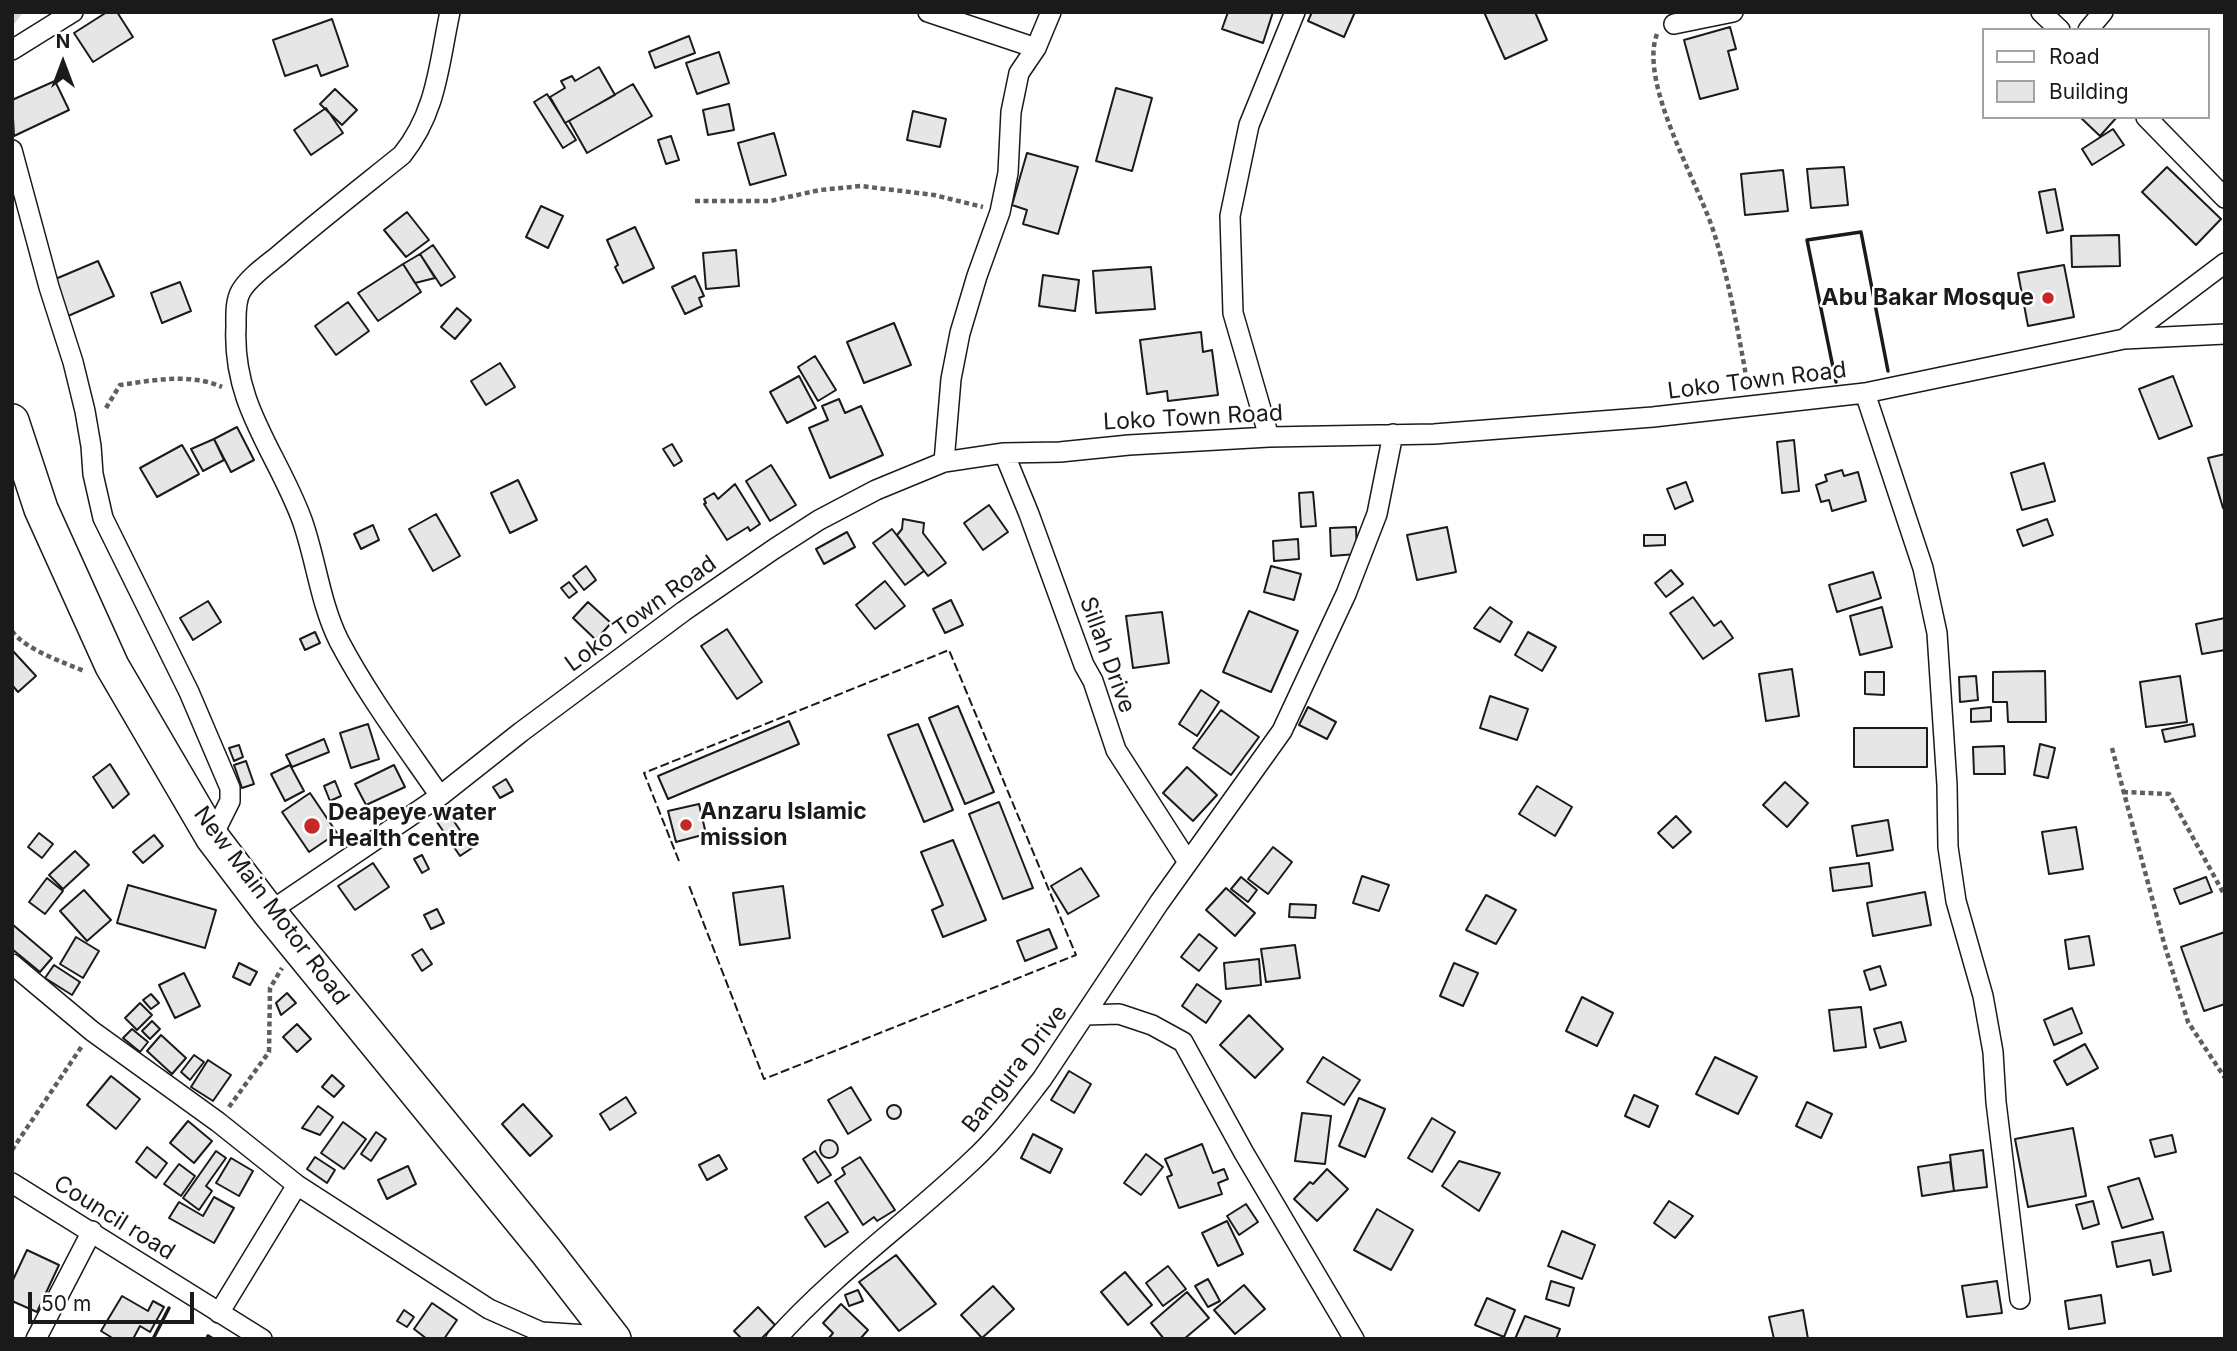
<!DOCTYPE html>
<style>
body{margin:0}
#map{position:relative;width:2237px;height:1351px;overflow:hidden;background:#fff;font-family:Inter,sans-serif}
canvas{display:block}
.frame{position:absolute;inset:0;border:14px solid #1a1a1a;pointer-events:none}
.legend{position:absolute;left:1982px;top:28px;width:228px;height:91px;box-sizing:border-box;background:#fff;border:2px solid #a3a3a3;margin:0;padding:9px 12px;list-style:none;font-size:21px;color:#1a1a1a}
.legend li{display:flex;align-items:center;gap:14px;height:35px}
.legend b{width:35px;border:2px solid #a3a3a3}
.north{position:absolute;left:28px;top:28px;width:70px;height:70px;-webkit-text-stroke:5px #fff;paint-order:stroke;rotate:0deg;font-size:19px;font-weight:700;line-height:28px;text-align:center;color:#1a1a1a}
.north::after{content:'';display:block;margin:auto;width:24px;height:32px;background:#1a1a1a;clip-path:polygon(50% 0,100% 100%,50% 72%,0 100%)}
.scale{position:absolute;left:28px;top:1292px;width:166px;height:32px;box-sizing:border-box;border:4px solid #1a1a1a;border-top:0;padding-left:9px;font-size:21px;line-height:24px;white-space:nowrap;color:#1a1a1a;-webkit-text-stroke:5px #fff;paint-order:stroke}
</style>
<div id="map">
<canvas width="2237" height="1351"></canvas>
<div class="frame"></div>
<ul class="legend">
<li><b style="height:9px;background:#fff"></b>Road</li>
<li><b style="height:19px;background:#e6e6e6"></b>Building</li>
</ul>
<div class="north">N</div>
<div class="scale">50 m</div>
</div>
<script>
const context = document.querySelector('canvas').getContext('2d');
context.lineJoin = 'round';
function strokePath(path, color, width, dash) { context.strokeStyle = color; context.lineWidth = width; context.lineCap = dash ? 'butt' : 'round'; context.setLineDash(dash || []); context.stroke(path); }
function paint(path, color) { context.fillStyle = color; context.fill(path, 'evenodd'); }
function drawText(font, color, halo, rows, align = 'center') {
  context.font = font + ' Inter,sans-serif'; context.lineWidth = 5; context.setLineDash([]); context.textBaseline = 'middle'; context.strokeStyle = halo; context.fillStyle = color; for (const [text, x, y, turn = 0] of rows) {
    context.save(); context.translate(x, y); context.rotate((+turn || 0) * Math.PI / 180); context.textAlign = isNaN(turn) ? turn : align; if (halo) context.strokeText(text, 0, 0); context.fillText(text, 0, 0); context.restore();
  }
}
strokePath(new Path2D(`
 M12,21l7,-9`), '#d7d7d7', 7);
const building = new Path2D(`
 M107,12h10l16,25 -40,25 -19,-29z
 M1228,12h45l-10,31 -41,-14z
 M1312,12h43l-11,25 -36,-16z
 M1484,12h51l12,28 -42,19z
 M332,19l16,47 -27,10 -4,-11 -32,11 -12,-36z
 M1730,27l6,22 -8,2 10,38 -38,10 -16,-59z
 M689,36l6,17 -40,15 -6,-16z
 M719,52l10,31 -32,11 -11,-31z
 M599,67l16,28 -50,28 -15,-26 15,-9 -4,-7 11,-5 3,5z
 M55,81l14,29 -55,26 -2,-36z
 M633,84l19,32 -65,37 -18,-32z
 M1116,88l36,10 -20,73 -36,-10z
 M335,89l22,21 -15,15 -22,-21z
 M547,94l29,46 -13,8 -29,-46z
 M729,104l5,26 -26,5 -5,-25z
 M326,108l17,25 -32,22 -17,-25z
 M913,111l33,8 -6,28 -33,-7z
 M2080,117h37l-17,19z
 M2113,129l11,16 -32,20 -10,-16z
 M774,133l12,42 -36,10 -12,-42z
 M671,136l8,24 -13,4 -8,-24z
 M1027,153l51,14 -20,67 -35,-10 4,-14 -15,-5z
 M1844,167l4,38 -37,3 -4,-39z
 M2167,167l54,52 -25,26 -54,-53z
 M1783,170l5,41 -43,4 -4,-41z
 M2055,189l8,41 -16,3 -8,-41z
 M541,206l22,10 -15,32 -22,-11z
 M407,212l22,28 -23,17 -22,-27z
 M635,227l19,41 -31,15 -8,-16 3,-2 -11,-25z
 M2119,235l1,31 -48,1 -1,-31z
 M433,245l22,32 -14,9 -21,-32z
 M736,250l3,36 -33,3 -3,-36z
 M420,254l15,24 -20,5 -12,-19z
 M98,261l16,35 -46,20 -15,-36z
 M403,264l18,28 -43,29 -20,-28z
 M2064,265l10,52 -46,9 -10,-53z
 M1151,267l4,42 -59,4 -3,-42z
 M1043,275l36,5 -4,31 -36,-5z
 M695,276l9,20 -5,2 3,8 -17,8 -13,-27z
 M180,282l11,29 -29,12 -11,-30z
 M348,302l21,29 -33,24 -21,-29z
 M457,308l14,12 -16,19 -14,-12z
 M894,323l17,42 -47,18 -17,-41z
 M1201,332l2,20 9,-2 6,45 -50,6 -1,-10 -20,3 -7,-54z
 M815,356l21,34 -18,11 -20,-34z
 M500,363l15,24 -29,18 -15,-24z
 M799,376l17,32 -29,15 -17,-31z
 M2173,376l19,50 -33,13 -20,-50z
 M839,399l6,14 16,-7 22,49 -53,23 -21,-50 19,-8 -6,-14z
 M237,427l17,33 -23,12 -17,-33z
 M214,439l10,21 -21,11 -12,-22z
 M1794,440l5,51 -17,2 -5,-51z
 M672,444l10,17 -8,5 -11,-17z
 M182,445l17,29 -42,23 -17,-29z
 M2225,454v53l-2,1 -15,-50z
 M2044,463l11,38 -33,9 -11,-37z
 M771,465l25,40 -26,16 -24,-40z
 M1842,470l2,6 14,-4 8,29 -34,10 -3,-11 -8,2 -5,-17 11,-4 -2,-6z
 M518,480l19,40 -27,13 -19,-40z
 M1686,482l7,19 -18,8 -8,-20z
 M735,484l25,40 -10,7 -2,-4 -21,13 -23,-36 2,-1 -2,-4 10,-6 4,6z
 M1313,492l3,34 -15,1 -2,-34z
 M989,505l19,27 -25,18 -19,-27z
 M436,514l24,42 -27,15 -24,-42z
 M903,519l21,4 -1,10 23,30 -18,13 -31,-41 5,-6z
 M2047,519l6,16 -30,11 -6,-16z
 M373,525l6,15 -18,9 -7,-15z
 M1356,527l1,27 -26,2 -1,-28z
 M1447,527l9,45 -39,8 -10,-45z
 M892,529l32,42 -19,14 -32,-42z
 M847,532l8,15 -31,17 -8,-15z
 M1644,535h21v10l-21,1z
 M1298,539l1,20 -25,2 -1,-20z
 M586,566l10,14 -12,10 -11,-14z
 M1271,566l30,8 -7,26 -30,-8z
 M1671,570l12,14 -17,13 -11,-14z
 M1873,572l8,26 -44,14 -8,-27z
 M885,581l20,25 -30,23 -19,-24z
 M569,582l8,10 -8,6 -8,-10z
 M1693,597l21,29 7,-5 12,17 -30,21 -33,-46z
 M951,600l12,25 -18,8 -12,-24z
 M208,601l13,21 -28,18 -13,-22z
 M588,602l23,21 -15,17 -23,-22z
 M1490,607l22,15 -12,20 -26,-14z
 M1882,607l10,40 -32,8 -10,-39z
 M1249,611l49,20 -27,61 -48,-20z
 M1162,612l7,51 -36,5 -7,-52z
 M2225,618v32l-23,4 -6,-30z
 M727,629l35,53 -25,17 -36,-53z
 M315,632l5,11 -15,7 -5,-11z
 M1528,632l28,15 -14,24 -27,-16z
 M12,650l24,26 -18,16 -6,-7z
 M1792,669l7,47 -33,5 -7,-47z
 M2045,671l1,51h-38l-1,-20h-14v-30z
 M1865,672h19v23l-19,-1z
 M1976,676l2,24 -18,2 -1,-25z
 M2180,676l7,46 -41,5 -6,-45z
 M1201,690l18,12 -22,34 -18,-12z
 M1490,696l38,13 -11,31 -37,-12z
 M958,706l36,86 -29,12 -36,-86z
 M1308,707l28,15 -9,17 -28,-14z
 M1991,707v14l-20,1v-13z
 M1221,710l38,27 -28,38 -38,-27z
 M789,721l10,23 -131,55 -10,-23z
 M368,724l11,35 -28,9 -11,-35z
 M918,724l35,86 -29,12 -36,-87z
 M2193,724l2,12 -30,6 -3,-12z
 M1854,728h73v39h-73z
 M324,739l5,13 -37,15 -6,-12z
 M2040,744l15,4 -7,30 -14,-3z
 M239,745l4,12 -9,4 -5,-13z
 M2004,746l1,28h-31l-1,-27z
 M246,761l8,23 -12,4 -8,-23z
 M110,764l19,30 -16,14 -20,-31z
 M290,765l14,26 -19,10 -14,-27z
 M394,765l11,22 -39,18 -11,-21z
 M1187,767l30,28 -24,26 -30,-28z
 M506,779l7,12 -13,7 -7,-11z
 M335,781l6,15 -11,5 -6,-15z
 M1785,782l23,21 -21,24 -24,-22z
 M1537,786l35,21 -17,29 -36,-22z
 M310,793l27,40 -28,19 -27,-40z
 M999,802l34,86 -30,11 -34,-85z
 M699,804l7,30 -30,8 -8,-31z
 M449,814l23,34 -12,8 -23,-34z
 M1676,816l15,16 -18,16 -15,-15z
 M1888,820l5,30 -36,6 -5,-30z
 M2076,827l7,42 -34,5 -7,-42z
 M39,833l14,11 -11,14 -14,-11z
 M154,835l9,11 -20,17 -10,-11z
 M953,840l33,80 -43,17 -11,-27 11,-5 -22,-53z
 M1273,847l19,15 -24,32 -20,-15z
 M75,851l14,14 -26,24 -14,-14z
 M422,855l7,14 -7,4 -8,-14z
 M373,863l16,24 -34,23 -17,-24z
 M1869,863l3,23 -39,5 -3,-23z
 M1081,868l18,28 -31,18 -17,-28z
 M1362,876l27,9 -10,26 -26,-8z
 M1241,877l16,13 -9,12 -17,-13z
 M2206,877l6,15 -32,12 -6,-15z
 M47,878l16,13 -18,23 -16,-12z
 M128,885l88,25 -11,38 -88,-25z
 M783,886l7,52 -50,7 -7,-52z
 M1226,888l29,25 -20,23 -29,-26z
 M84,890l27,30 -24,21 -27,-30z
 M1925,892l6,33 -58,11 -6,-33z
 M1486,895l30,15 -20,34 -30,-14z
 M1290,904l26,1 -1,13 -26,-1z
 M437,909l7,14 -13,6 -7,-14z
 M12,924l40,34 -12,14 -28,-23z
 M1049,929l8,19 -32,13 -8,-20z
 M2225,932v72l-21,7 -23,-64z
 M1199,934l18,14 -18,23 -18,-14z
 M2089,936l5,29 -25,4 -4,-29z
 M76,937l23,14 -16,27 -23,-14z
 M1295,945l5,33 -34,4 -5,-33z
 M422,949l10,15 -10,7 -10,-16z
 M1259,959l2,26 -35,4 -2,-26z
 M239,963l18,9 -7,13 -17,-8z
 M1454,963l24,10 -15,33 -23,-10z
 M54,965l26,17 -8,13 -27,-17z
 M1880,966l6,19 -16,5 -6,-19z
 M184,973l16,33 -25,12 -16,-33z
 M1197,984l24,17 -15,22 -24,-17z
 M287,993l9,10 -15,12 -5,-12z
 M151,994l8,9 -8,6 -8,-9z
 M1582,997l31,16 -16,33 -31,-15z
 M140,1003l12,12 -15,15 -12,-12z
 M1861,1007l5,40 -32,4 -5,-41z
 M2072,1008l10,25 -28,12 -10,-25z
 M1249,1015l34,34 -28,29 -35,-33z
 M152,1021l8,8 -10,10 -8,-8z
 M1901,1022l5,19 -26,7 -6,-19z
 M297,1024l14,15 -14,13 -14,-15z
 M132,1029l16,13 -8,10 -17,-14z
 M161,1035l25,23 -14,16 -25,-23z
 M2085,1044l13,24 -31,17 -13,-24z
 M194,1055l10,7 -14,18 -9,-8z
 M1323,1057l37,23 -16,25 -37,-23z
 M1715,1057l42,20 -19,37 -42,-20z
 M208,1060l23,15 -18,26 -22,-14z
 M1069,1071l22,13 -17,29 -23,-13z
 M332,1075l12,11 -10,11 -12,-10z
 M111,1076l29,23 -24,30 -29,-24z
 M851,1087l20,33 -23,14 -20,-34z
 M1634,1095l24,11 -9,21 -24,-11z
 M626,1097l10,16 -26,17 -10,-16z
 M1359,1098l26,11 -20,48 -26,-11z
 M1807,1102l25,12 -11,24 -25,-12z
 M523,1104l29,32 -22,20 -28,-32z
 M887 1112a7 7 0 1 1 14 0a7 7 0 1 1-14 0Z
 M318,1106l15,11 -13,18 -18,-7z
 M1302,1113l29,3 -6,48 -30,-3z
 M1432,1118l23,14 -23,40 -24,-14z
 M188,1121l24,20 -18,22 -24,-20z
 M343,1122l23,17 -22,30 -23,-16z
 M2073,1128l13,68 -58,11 -13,-68z
 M376,1132l10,7 -15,22 -10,-7z
 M1033,1134l29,15 -12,24 -29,-15z
 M2172,1135l4,17 -21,5 -5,-17z
 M820 1149a9 9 0 1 1 18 0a9 9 0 1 1-18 0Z
 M1202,1144l11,29 11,-4 4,10 -10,4 4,11 -43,14 -12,-31 5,-2 -7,-16z
 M147,1147l20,16 -11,15 -20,-16z
 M1983,1150l4,37 -33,4 -4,-36z
 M216,1151l10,7 -20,28 6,5 -13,19 -16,-12z
 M815,1151l16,24 -13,8 -15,-24z
 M1146,1154l17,13 -22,28 -17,-12z
 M719,1155l8,14 -20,11 -8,-15z
 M315,1157l20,13 -8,13 -20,-14z
 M860,1157l35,53 -18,11 -3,-4 -11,8 -28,-44 10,-7 -3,-6z
 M231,1158l22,13 -14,25 -23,-13z
 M1459,1161l41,12 -21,38 -37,-25z
 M1950,1162l4,29 -32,5 -4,-29z
 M179,1164l16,12 -14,20 -17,-12z
 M408,1166l8,18 -29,15 -9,-19z
 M1327,1169l21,20 -31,32 -23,-22 16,-17 3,2z
 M2139,1178l14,41 -31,9 -14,-41z
 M214,1197l20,11 -20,35 -45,-25 10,-16 24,14z
 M1669,1201l24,15 -18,22 -21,-15z
 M2093,1201l6,23 -16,5 -7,-24z
 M828,1202l20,30 -23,15 -20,-30z
 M1246,1204l12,18 -19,13 -12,-19z
 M1377,1209l36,21 -22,40 -37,-20z
 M1227,1221l16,33 -25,12 -16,-33z
 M1562,1231l33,14 -13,34 -34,-13z
 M2163,1232l8,39 -18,4 -3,-15 -33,7 -5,-25z
 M27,1250l32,15 -22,47 -25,-11v-19z
 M896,1255l40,49 -37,27 -40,-49z
 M1168,1266l18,23 -23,17 -17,-23z
 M1125,1272l27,33 -24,20 -27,-33z
 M1208,1279l12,22 -12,6 -13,-21z
 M1551,1281l23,7 -5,18 -23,-7z
 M1997,1281l5,32 -35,4 -5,-31z
 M1244,1285l21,24 -30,25 -21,-24z
 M993,1286l21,23 -32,29 -21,-23z
 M858,1290l5,11 -14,5 -4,-11z
 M1187,1292l22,26 -25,21h-20l-13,-16z
 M2101,1295l4,28 -36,6 -4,-28z
 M122,1296l26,15 5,-10 11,6 -14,25 -10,-6 -7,13h-19l-13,-8z
 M1487,1298l28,12 -11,27 -29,-12z
 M432,1303l25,17 -13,19h-17l-13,-10z
 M841,1304l27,26 -8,9h-32l5,-6 -10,-10z
 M758,1307l17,18 -14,14h-19l-8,-8z
 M404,1310l10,7 -7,10 -10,-6z
 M1803,1310l5,29h-34l-5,-22z
 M1525,1316l35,13 -4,10h-41z`);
paint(building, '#e6e6e6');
strokePath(building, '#1a1a1a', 2);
const minor = new Path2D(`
 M928,12l108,36
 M2041,12l19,18
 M1674,24l59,-12
 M2088,30l15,-18
 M12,50l61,-38
 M2146,117l79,81
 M12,150l37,137 24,75 12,49 6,35 2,28 10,44 86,174 41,96v13l-18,36
 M2124,339l101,-5
 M1865,393l58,175 14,65 10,152 1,62 8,54 27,95 10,56 3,50 24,197
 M1269,437l-36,-124 -3,-97 19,-91 46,-113
 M1004,453l25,61 55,151 9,16 23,69 72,112
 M944,462l7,-83 9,-46 17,-57 23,-64 8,-39 3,-61 8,-39 17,-25 15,-36
 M440,796c-35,-51 -72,-100 -101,-155 -19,-38 -23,-82 -37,-121 -25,-68 -70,-115 -66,-193 0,-11 -1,-26 5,-36 8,-14 26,-26 38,-36 41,-35 82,-67 123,-100 35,-43 37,-92 48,-143
 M269,912l171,-116 81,-64 163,-121 90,-62 45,-29 57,-30 68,-28 60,-9 56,-1 69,-7 140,-8 165,-3 219,-17 212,-24 259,-54 101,-76
 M12,964l80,67 126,91 79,63 192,124 52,23 46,3
 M1085,1015l34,-1 33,11 31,17 61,111 110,186
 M12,1183l250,156
 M219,1313l78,-128
 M36,1339l56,-108
 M776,1339c59,-66 133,-118 197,-179 26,-24 48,-54 69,-81l117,-176 123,-172 64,-137 31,-80 16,-80`);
const trunk = new Path2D(`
 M12,421l29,88 71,157 100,171 57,75 277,339 68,88`);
strokePath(minor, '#1a1a1a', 22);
strokePath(trunk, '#1a1a1a', 36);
strokePath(new Path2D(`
 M1657,34c-19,50 43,151 58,202 15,49 24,100 33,151
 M695,201h75l50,-11 41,-4 73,9 49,12
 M106,408l14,-23c34,-5 70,-12 102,2
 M12,631c14,19 51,31 72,40
 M2112,748l52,195 24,79 37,56
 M2123,792l46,2 56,102
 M229,1107l40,-55 1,-64 12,-20
 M12,1150l70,-104`), '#5f5f5f', 4.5, [5, 3.5]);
strokePath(minor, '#fff', 19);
strokePath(trunk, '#fff', 33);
strokePath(new Path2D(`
 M679,861l-35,-88 305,-123 127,305 -312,124 -76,-196`), '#1a1a1a', 2, [9, 3.5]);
strokePath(new Path2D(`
 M1836,382l-29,-142 54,-8 27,139
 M153,1339l16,-31
 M207,1339l1,-3 5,3`), '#1a1a1a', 3.5);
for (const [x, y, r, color] of [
 [2048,298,7,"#c62828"],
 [686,825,7,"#c62828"],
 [312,826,9,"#c62828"]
]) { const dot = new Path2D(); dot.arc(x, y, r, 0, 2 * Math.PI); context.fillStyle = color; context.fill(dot); strokePath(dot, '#fff', 2.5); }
drawText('bold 23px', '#1a1a1a', '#fff', [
 ["Abu Bakar Mosque",2034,298,"right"],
 ["Anzaru Islamic",700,812],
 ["mission",700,838],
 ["Deapeye water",328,813],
 ["Health centre",328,839]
], 'left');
drawText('23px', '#1a1a1a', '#fff', [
 ["Loko Town Road",1757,381,-7],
 ["Loko Town Road",1193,418,-3],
 ["Loko Town Road",641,614,-36],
 ["Sillah Drive",1107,655,70],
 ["New Main Motor Road",271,906,53],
 ["Bangura Drive",1015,1069,-52],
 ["Council road",114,1218,32]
]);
</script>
